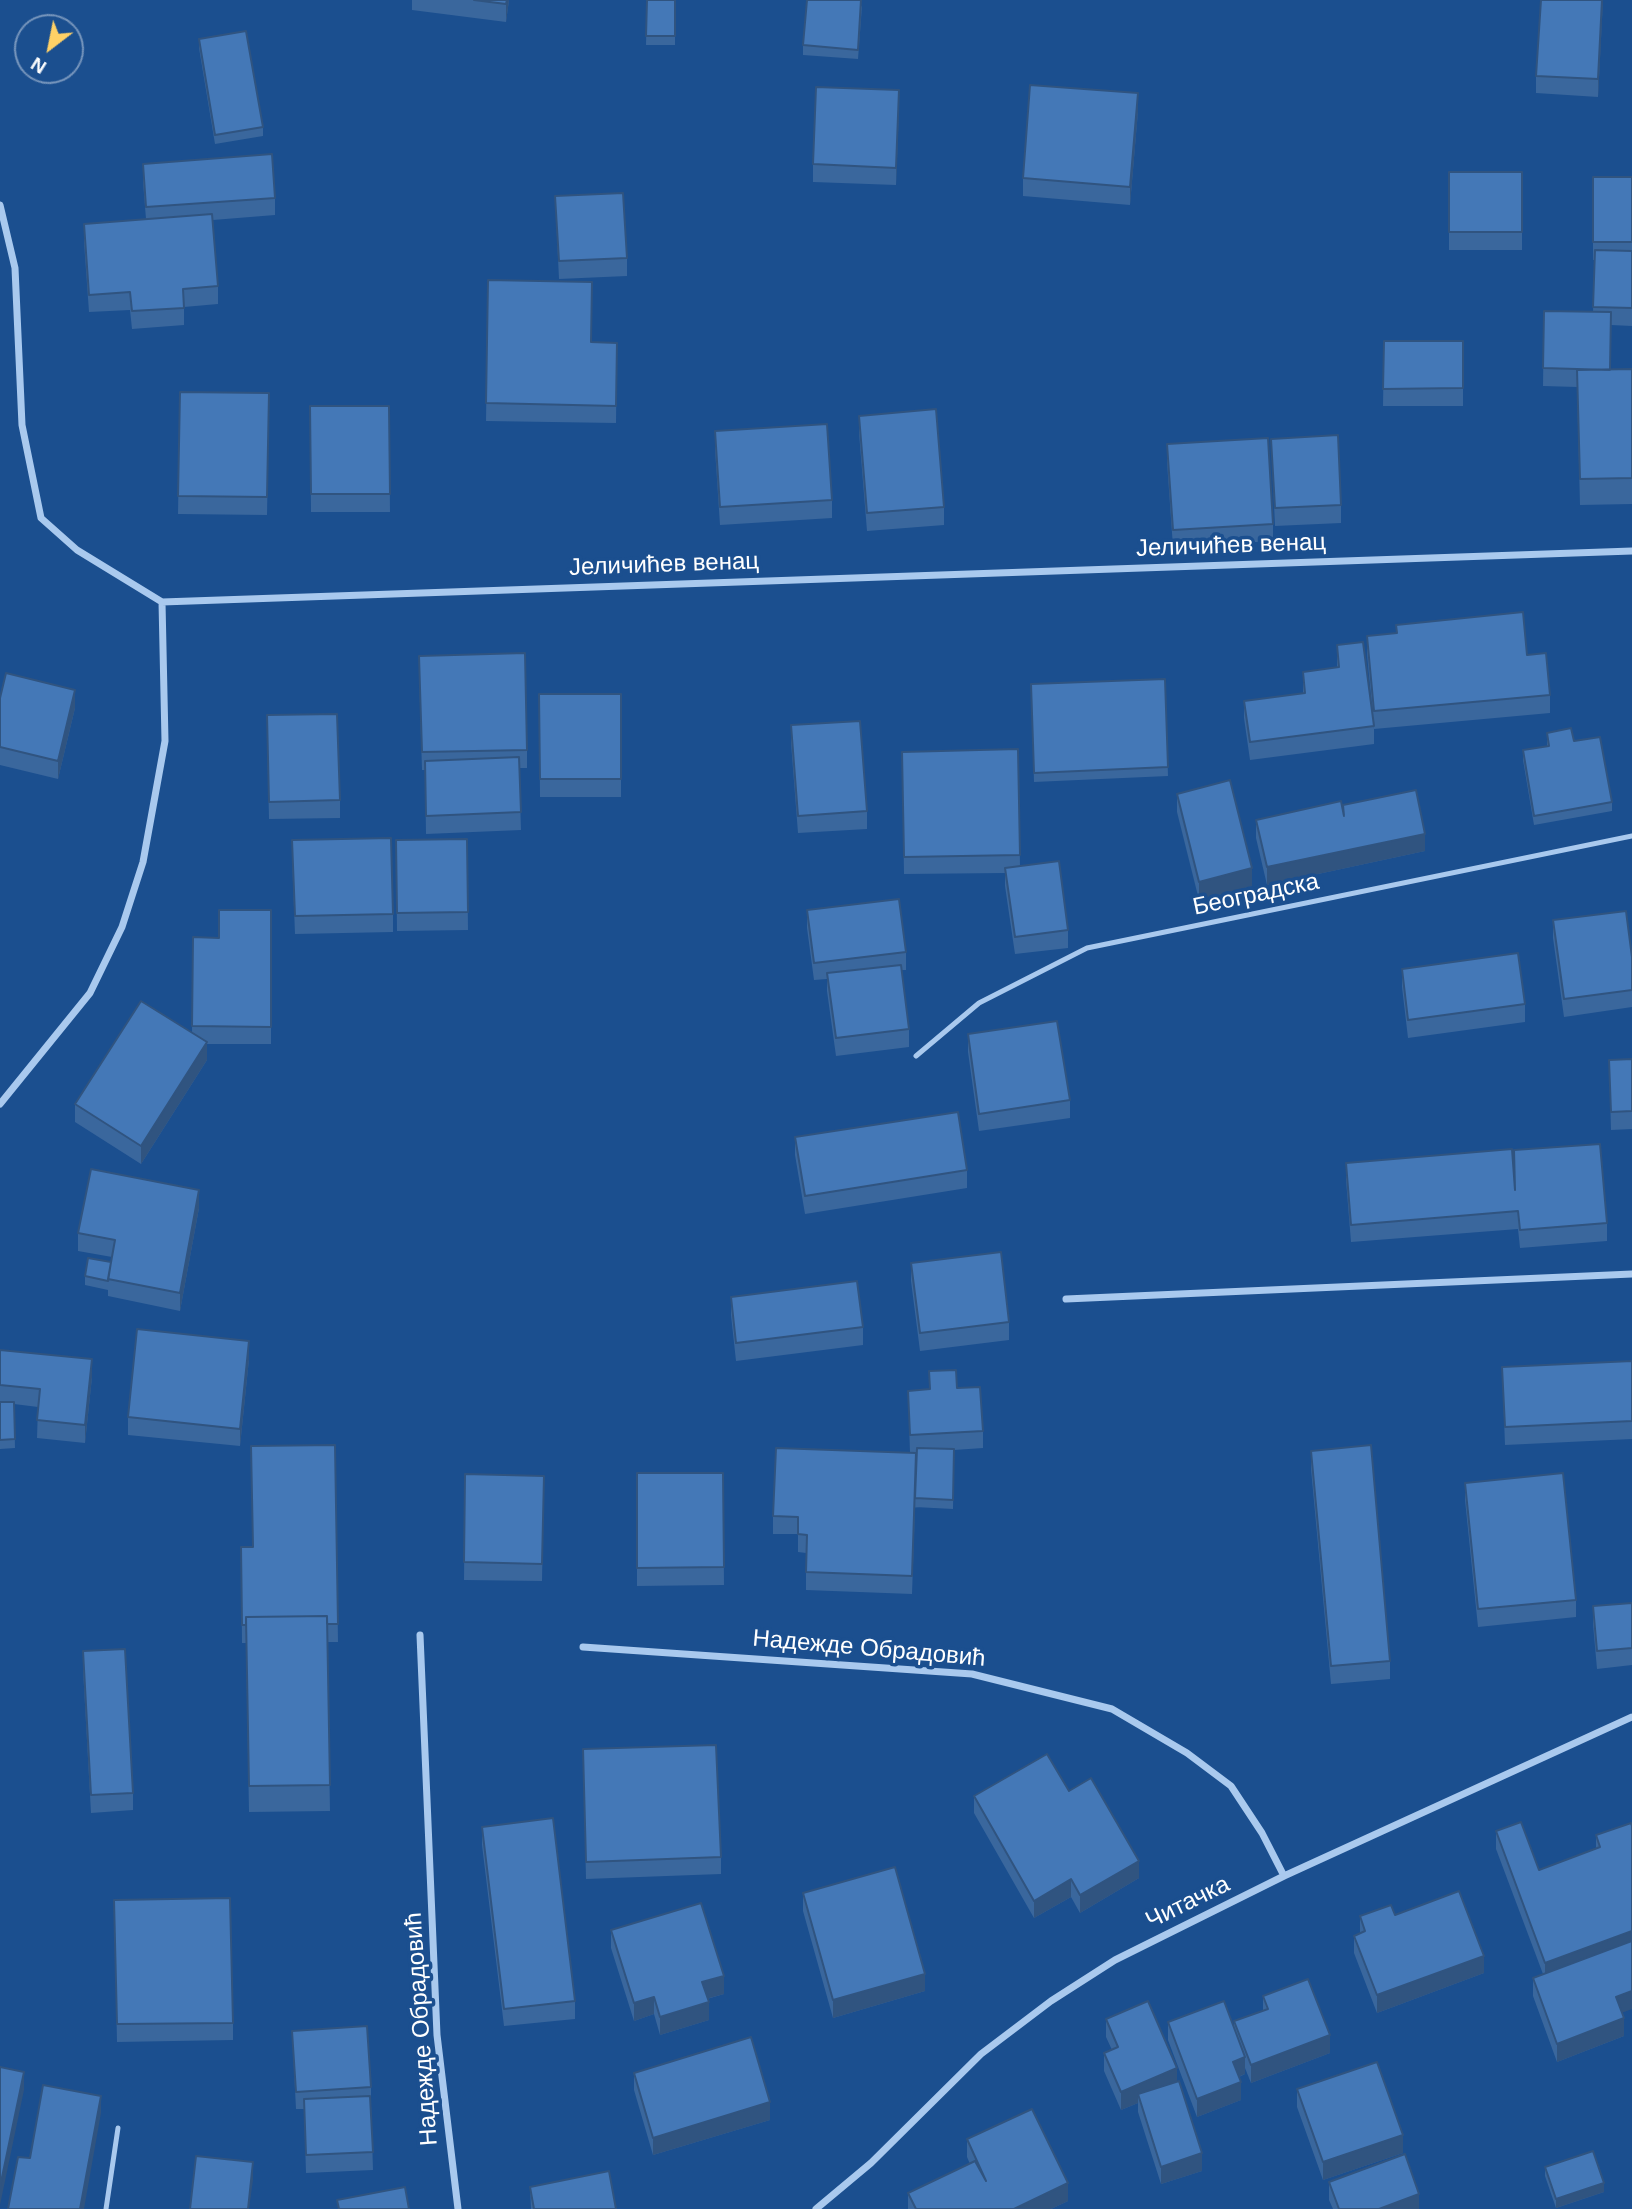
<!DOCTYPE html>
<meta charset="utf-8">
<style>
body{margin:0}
#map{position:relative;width:1632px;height:2209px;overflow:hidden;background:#1b4f8f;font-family:Helvetica,sans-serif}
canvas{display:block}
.north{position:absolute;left:14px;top:14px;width:70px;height:70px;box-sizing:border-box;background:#1b4f8f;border:2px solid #7695bc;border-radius:50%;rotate:212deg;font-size:19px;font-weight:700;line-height:28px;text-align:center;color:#fff}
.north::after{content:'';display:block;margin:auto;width:24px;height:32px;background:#ffd166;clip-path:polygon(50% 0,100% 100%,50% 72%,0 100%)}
</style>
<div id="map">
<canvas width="1632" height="2209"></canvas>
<div class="north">N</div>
</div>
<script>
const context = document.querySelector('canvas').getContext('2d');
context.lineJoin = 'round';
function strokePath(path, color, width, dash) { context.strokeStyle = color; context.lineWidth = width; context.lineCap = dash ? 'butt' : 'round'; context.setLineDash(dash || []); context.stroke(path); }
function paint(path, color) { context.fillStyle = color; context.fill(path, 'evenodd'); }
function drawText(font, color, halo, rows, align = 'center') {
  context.font = font + ' Helvetica,sans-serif'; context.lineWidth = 7; context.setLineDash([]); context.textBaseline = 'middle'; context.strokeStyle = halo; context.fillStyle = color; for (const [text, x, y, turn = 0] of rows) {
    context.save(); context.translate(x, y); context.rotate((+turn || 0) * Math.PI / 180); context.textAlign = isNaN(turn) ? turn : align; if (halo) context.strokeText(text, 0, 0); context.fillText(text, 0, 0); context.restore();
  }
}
strokePath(new Path2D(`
 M916,1056l63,-53 108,-55 545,-112
 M106,2209l12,-81`), '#a9c9ee', 5);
strokePath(new Path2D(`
 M0,205l15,63 7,157 19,93 36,32 85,52 1470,-51
 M0,1104l90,-111 32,-66 21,-65 22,-121 -3,-139
 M1066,1299l566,-25
 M420,1635l17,400 21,174
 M583,1647l389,27 140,35 75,44 44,33 31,47 22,43
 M816,2209l55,-46 110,-109 70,-53 64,-41 169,-84 348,-159`), '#a9c9ee', 7);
paint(new Path2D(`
 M412,0h97l-3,22 -94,-12z
 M647,0h28v45h-29z
 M1603,0l-5,97 -62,-4v-17z
 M862,6l-4,53 -55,-4v-10z
 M199,39l64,88v9l-48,8 -16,-96z
 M899,108l-3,77 -83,-3v-18z
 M1138,111l-8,94 -107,-9v-18z
 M143,164l132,34v17l-62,5 5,66v18l-34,3v18l-52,4 -2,-19 -41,2 -5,-70v-18l62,-5 -3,-37z
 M1449,172h73v78h-73z
 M1593,177h39v149l-21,-1 -1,44h22v135l-52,1 -3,-118 -34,-1 1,-75 49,1 2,-52h-2z
 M555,196l72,62v18l-68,3z
 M488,280l103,62 26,1 -1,80 -130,-2z
 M1384,341h79v65h-80z
 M180,392l89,19 -2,104 -89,-1z
 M310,406h79l1,106h-79z
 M859,416l85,91v18l-77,6 -8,-98z
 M715,431l117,69v18l-112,7 -5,-76z
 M1271,439l70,66v18l-66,3z
 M1167,444l106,80v17l-100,6 -6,-85z
 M1396,625l131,30 23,40v18l-176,16 -7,-75v-18l29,-3z
 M1337,645l37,81v18l-124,16 -6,-42v-17l59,-7v-22l34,-5z
 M419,674l108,76v18h-8l2,62 -95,4 -1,-64h-3z
 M1165,679l3,97 -134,6 -3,-98z
 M539,694h82v103h-81z
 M0,698l75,10 -17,71 -58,-14z
 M791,725l76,86v18l-69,4 -7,-90z
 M267,733l73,67v18l-71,1z
 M1547,733l65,69v9l-78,14 -11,-65v-10l24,-4z
 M1018,749l2,117 48,64v18l-53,6 -10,-68v-13l-101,1 -2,-122z
 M1177,794l75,92 -53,14 -22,-88z
 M1343,812l82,39 -158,34 -11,-47v-18z
 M467,839l1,91 -71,1 -1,-91z
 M292,857l101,57v18l-98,2z
 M271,910v134h-64v16l-66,104 -66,-42v-18l117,-71 1,-96 26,1z
 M807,910l99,42v18h-4l7,59v18l-73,9 -9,-65v-12l-13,1 -7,-52z
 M1553,920l79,37v50l-68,10 -11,-79z
 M1402,969l123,35v18l-117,16 -6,-51z
 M968,1034l102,66v18l-91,13 -11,-79z
 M1632,1059v70l-21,1 -2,-70z
 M795,1137l172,33v18l-162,26 -10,-59z
 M1346,1163l168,9 93,51v18l-87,7 -2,-19 -167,13 -5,-62z
 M199,1208l-19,103 -72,-15v-6l-23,-5v-9l26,-14 1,-5 -34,-6v-18z
 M911,1263l98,59v18l-89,11 -9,-70z
 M731,1297l132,30v18l-127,16 -5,-46z
 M0,1350l92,27 -7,66 -48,-5 1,-31 -24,-3 1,44 -15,1z
 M249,1359l-9,87 -112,-11v-18z
 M1632,1361v78l-127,6 -3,-78z
 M929,1371l28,17 26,43v17l-29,2 -1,59 -38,-2 1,-28 -4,115 -106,-4v-37l-8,-1v-18h-25v-18l143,-63 1,-1 -7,1 -2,-62 21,-2z
 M335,1445l3,197h-11l3,169 -81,1 -3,-169h-4l-1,-96h11z
 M1311,1451l79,210v18l-59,5 -20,-215z
 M637,1473h86l1,112 -87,1z
 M465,1474l79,2 -2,105 -78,-1z
 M1465,1483l111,117v17l-98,10 -13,-127z
 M1632,1603v62l-35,4 -4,-45v-18z
 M83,1651l50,142v17l-42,3 -8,-144z
 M583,1749l138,108v17l-135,5z
 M1069,1791l70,87 -59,35 -9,-16 -37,21 -60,-105v-17z
 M1631,1823l-9,189 2,24 -67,26 -24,-66v-18l10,-4 -47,-125v-18l43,39 57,-21v-14z
 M482,1827l93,174v18l-71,7 -22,-181z
 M803,1893l122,98 -92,27 -30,-107z
 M114,1900l119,123v17l-116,2z
 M1360,1916l124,57 -107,40 -23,-60v-17l6,-3z
 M611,1930l113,64 -17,5 2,21 -49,15 -6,-21 -20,7 -23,-73z
 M1263,1996l67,57 -79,30 -6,-15v6l-6,3 2,23 -44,17 -29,-77v-18l66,6v-7l29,-10z
 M1106,2019l71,63 25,89 -41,13 -23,-72v-9l-17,7 -17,-39v-18l8,-3 -6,-13z
 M292,2031l79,56v18l2,65 -67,3 -2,-64h-8z
 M634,2073l136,47 -117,35 -19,-65z
 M1297,2089l106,64 -80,27 -26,-73z
 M967,2139l101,62 -17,8h-143v-16l62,-29 -3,-7z
 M1545,2167l59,25 -48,16 -11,-32z
 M1329,2182l90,27h-86l-4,-9z
 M530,2187l86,22h-85z`), '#3a679d');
paint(new Path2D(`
 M507,0h2l-3,22v-18z
 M1602,0h1l-5,97v-18z
 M899,90v18l-3,77v-17z
 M1138,93v18l-8,94v-18z
 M75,690v18l-17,71v-18z
 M1425,834v17l-158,34v-18z
 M1252,868v18l-53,14v-18z
 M207,1042v18l-66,104v-18z
 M199,1190v18l-19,103v-18z
 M249,1341v18l-9,87v-17z
 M92,1359v18l-7,66v-18z
 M1139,1861v17l-59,35v-18z
 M1071,1879v18l-37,21v-17z
 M1632,1931v18l-87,31v-17z
 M1484,1956v17l-107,40v-18z
 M925,1974v17l-92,27v-18z
 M724,1976v18l-22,6v-18z
 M1632,1991v18l-16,6v-18z
 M654,1997v17l-20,7v-18z
 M709,2002v18l-49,15v-18z
 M1624,2018v18l-67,26v-18z
 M1330,2035v18l-79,30v-18z
 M1245,2057v17l-12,5v-17z
 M1177,2068v18l-39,8v9l-17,7v-18z
 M24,2072v18l-24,115v-18z
 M1241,2082v18l-44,17v-18z
 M101,2096v17l-17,96h-4z
 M770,2102v18l-117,35v-17z
 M1403,2135v18l-80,27v-18z
 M1202,2153v18l-41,13v-17z
 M253,2162v18l-4,29h-1z
 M1068,2183v18l-17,8h-37z
 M1604,2183v9l-48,16v-9z
 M1419,2194v15h-40z`), '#305480');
const building = new Path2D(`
 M474,0h33l-1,4z
 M647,0h28v36h-29z
 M807,0h54l-3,50 -55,-5z
 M1541,0h61l-4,79 -62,-3z
 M246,31l17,96 -48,8 -16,-96z
 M1030,85l108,8 -8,94 -107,-9z
 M816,87l83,3 -3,78 -83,-4z
 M272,154l3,44 -129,9 -3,-43z
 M1449,172h73v60h-73z
 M1593,177h39v65h-39z
 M623,193l4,65 -68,3 -4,-65z
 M212,214l6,72 -35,3 1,19 -52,3 -2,-19 -41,3 -5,-71z
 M1595,250l37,1v57l-39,-1z
 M488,280l104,2 -1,60 26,1 -1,63 -130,-3z
 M1544,311l67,1 -1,58 -67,-2z
 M1384,341h79v47l-80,1z
 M1632,369v109l-52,1 -3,-109z
 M180,392l89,1 -2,104 -89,-1z
 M310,406h79l1,88h-79z
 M936,409l8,98 -77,6 -8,-97z
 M827,424l5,76 -112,7 -5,-76z
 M1338,435l3,70 -66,3 -4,-69z
 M1268,438l5,86 -100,6 -6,-86z
 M1523,612l4,43 19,-2 4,42 -176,16 -7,-75 30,-3 -1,-8z
 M1363,642l11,84 -124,16 -6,-41 61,-8 -2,-21 36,-5 -2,-22z
 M525,653l2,97 -105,2 -3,-96z
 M6,673l69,17 -17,71 -58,-14v-49z
 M1165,679l3,88 -134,6 -3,-89z
 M539,694h82v85h-81z
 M337,714l3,86 -71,2 -2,-87z
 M860,721l7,90 -69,5 -7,-91z
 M1571,728l3,13 26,-4 12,65 -78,14 -11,-66 26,-4 -2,-13z
 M1018,749l2,106 -116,2 -2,-105z
 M519,757l2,55 -95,4 -1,-55z
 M1230,780l22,88 -53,14 -22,-88z
 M1416,790l9,44 -158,33 -11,-47 85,-19 3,15 -1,-11z
 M391,838l2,76 -98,2 -3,-76z
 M467,839l1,73 -71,1 -1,-73z
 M1059,861l9,69 -53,7 -10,-69z
 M899,899l7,53 -92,11 -7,-53z
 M219,910h52v117l-79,-1 1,-89 26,1z
 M1626,911l6,46v33l-68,9 -11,-79z
 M1518,953l7,51 -117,16 -6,-51z
 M901,965l8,64 -73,9 -9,-65z
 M141,1001l66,41 -66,104 -66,-42z
 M1057,1021l13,79 -91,14 -11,-80z
 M1632,1059v52l-21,1 -2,-52z
 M958,1112l9,58 -162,26 -10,-59z
 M1600,1144l7,79 -87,7 -2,-19 -167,14 -5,-62 166,-14 3,41 -1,-40z
 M91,1169l108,21 -19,103 -72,-14 7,-39 -37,-7z
 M1001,1252l8,70 -89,11 -9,-70z
 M88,1258l23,4 -3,19 -23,-5z
 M857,1281l6,46 -127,16 -5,-46z
 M137,1329l112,12 -9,88 -112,-12z
 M0,1350l92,9 -7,66 -48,-5 3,-31 -40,-4z
 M1632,1361v60l-127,6 -3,-60z
 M956,1370l1,18 23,-1 3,44 -73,4 -2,-44 22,-2 -1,-18z
 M0,1402h14l1,37 -15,1z
 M335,1445l3,179h-11v-8l-81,1v8h-4l-1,-78h12l-2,-101z
 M1371,1445l19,216 -59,5 -20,-215z
 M776,1448l140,5 -4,123 -106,-4 1,-37 -9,-1v-17l-25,-1z
 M917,1448l37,1 -1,51 -38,-2z
 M637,1473h86l1,94 -87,1z
 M1563,1473l13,127 -98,9 -13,-126z
 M465,1474l79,2 -2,88 -78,-2z
 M1632,1603v45l-35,3 -4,-45z
 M327,1616l3,169 -81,1 -3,-169z
 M125,1649l8,144 -42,2 -8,-144z
 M716,1745l5,112 -135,5 -3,-113z
 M1047,1754l22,37 22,-13 48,83 -59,34 -9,-16 -37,22 -60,-105z
 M553,1818l22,183 -71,8 -22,-182z
 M1521,1822l18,48 61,-23 -4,-12 35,-12 1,3v105l-87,32 -49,-132z
 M895,1867l30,107 -92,26 -30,-107z
 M1459,1891l25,65 -107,39 -23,-59 11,-5 -5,-15 31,-11 4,10z
 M230,1898l3,125 -116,1 -3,-124z
 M701,1903l23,73 -22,6 7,20 -49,15 -6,-20 -20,6 -23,-73z
 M1632,1941v50l-16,6 8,21 -67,26 -24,-66z
 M1308,1979l22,56 -79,30 -17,-44 34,-12 -5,-13z
 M1148,2001l29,67 -56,24 -17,-39 14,-6 -12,-28z
 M1224,2001l21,56 -12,5 8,20 -44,17 -29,-77z
 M367,2026l4,61 -75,5 -4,-61z
 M751,2037l19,65 -117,36 -19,-65z
 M1377,2062l26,73 -80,27 -26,-73z
 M0,2067l24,5 -24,115z
 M1179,2081l23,72 -41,14 -23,-73z
 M43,2085l58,11 -21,113h-72l10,-52 12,1z
 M370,2096l3,56 -67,3 -2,-56z
 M1032,2109l36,74 -54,26h-98l-8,-16 67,-32 11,20 -19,-42z
 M1593,2151l11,32 -48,16 -11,-32z
 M1405,2154l14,40 -40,15h-40l-10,-27z
 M196,2156l57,6 -5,47h-58z
 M609,2171l7,38h-82l-4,-22z
 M405,2187l4,22h-70l-2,-9z`);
paint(building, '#4478b7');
strokePath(building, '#305480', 2);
drawText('24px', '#fff', '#1b4f8f', [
 ["Јеличићев венац",1231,546,-2],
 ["Јеличићев венац",664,565,-2],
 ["Београдска",1256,895,-12],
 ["Надежде Обрадовић",869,1649,5],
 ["Читачка",1188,1903,-26],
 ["Надежде Обрадовић",422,2029,-94]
]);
</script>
